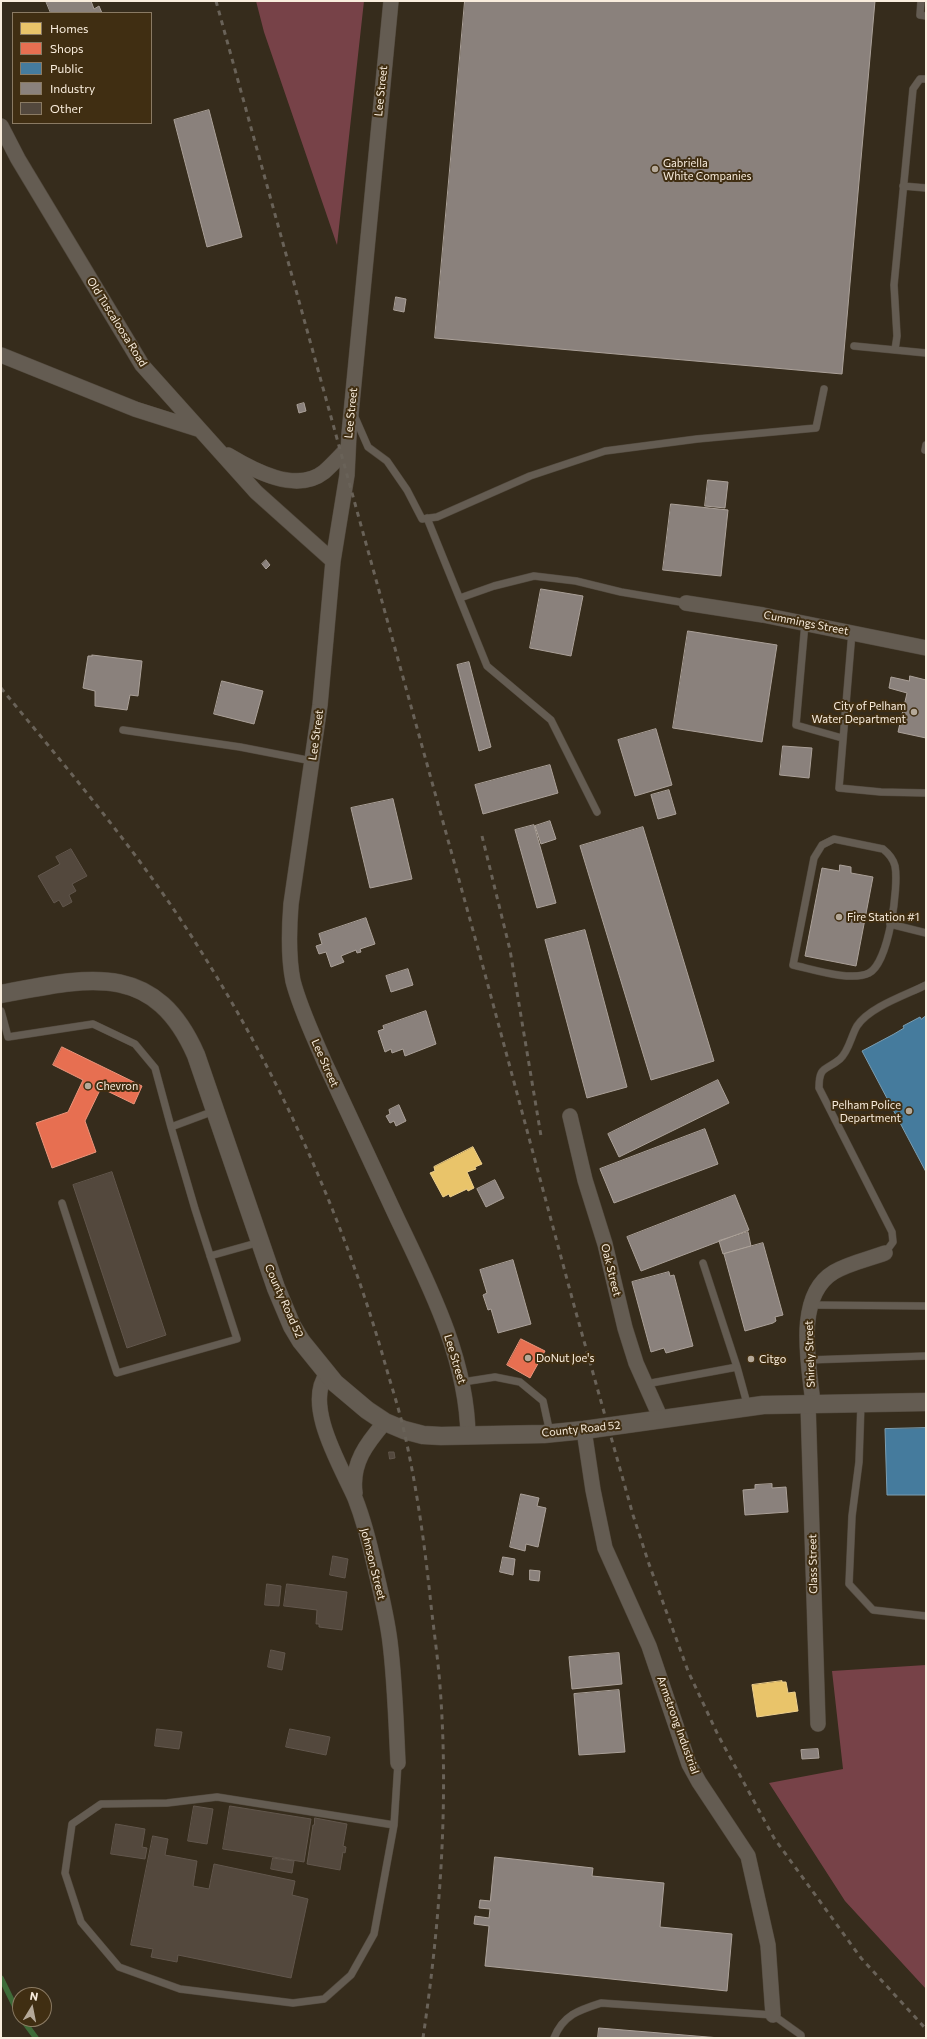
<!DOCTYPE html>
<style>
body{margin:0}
#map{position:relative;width:927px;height:2039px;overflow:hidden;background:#362c1c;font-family:Commissioner,sans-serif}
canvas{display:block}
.frame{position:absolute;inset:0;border:2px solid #f9eddd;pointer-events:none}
.legend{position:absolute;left:12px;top:12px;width:140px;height:112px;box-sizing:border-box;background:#402e12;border:1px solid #8a7a63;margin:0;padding:5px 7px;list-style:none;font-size:12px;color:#f9eddd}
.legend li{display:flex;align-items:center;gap:8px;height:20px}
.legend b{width:20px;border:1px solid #8a7a63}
.north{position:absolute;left:12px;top:1987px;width:40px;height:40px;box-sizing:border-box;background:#402e12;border:1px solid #8a7a63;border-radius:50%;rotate:10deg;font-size:11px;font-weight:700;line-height:16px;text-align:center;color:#f9eddd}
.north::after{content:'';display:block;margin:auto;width:14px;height:18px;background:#b5a999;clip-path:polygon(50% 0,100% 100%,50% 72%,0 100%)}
</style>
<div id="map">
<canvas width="927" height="2039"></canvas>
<div class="frame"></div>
<ul class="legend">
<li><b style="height:11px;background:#e9c46a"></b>Homes</li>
<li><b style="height:11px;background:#e76f51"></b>Shops</li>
<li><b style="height:11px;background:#457b9d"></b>Public</li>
<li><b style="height:11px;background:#8a817c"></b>Industry</li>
<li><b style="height:11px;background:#53483d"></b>Other</li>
</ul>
<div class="north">N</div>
</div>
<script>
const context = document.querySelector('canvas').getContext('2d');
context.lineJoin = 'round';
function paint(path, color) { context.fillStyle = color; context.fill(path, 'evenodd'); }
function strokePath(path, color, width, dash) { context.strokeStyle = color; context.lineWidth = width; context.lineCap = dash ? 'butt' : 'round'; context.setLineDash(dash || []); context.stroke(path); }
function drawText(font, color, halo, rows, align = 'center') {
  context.font = font + ' Commissioner,sans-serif'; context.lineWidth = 4; context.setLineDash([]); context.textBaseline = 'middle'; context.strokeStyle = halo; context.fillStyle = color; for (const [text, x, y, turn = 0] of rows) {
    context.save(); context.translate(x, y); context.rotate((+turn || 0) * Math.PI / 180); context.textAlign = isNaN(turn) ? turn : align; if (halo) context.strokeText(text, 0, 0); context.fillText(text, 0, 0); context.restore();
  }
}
paint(new Path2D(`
 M256,1h108l-27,244 -73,-213z
 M926,1665v324l-81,-88 -76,-118 74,-14 -11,-98z`), '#774248');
const homes = new Path2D(`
 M473,1147l9,17 -7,3 1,2 -9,3 7,16 -6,3 -1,-2 -17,8 -1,-3 -6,3 -13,-24 5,-2 -1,-4z
 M782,1681v1h4l2,11 7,-1 3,19 -41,6 -5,-32z`);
paint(homes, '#e9c46a');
strokePath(homes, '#eed08c', 1);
const shops = new Path2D(`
 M62,1047l80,39 -8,18 -33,-16 -16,33 11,31 -44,16 -16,-45 32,-11 15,-32 -30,-15z
 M521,1339l24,12 -15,27 -23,-13z`);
paint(shops, '#e76f51');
strokePath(shops, '#ec957b', 1);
const public = new Path2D(`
 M926,1016v156l-64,-121 32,-17 10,-6 -1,-2 17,-9 1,2z
 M926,1428v67h-39l-2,-66z`);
paint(public, '#457b9d');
strokePath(public, '#7b9db0', 1);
const industry = new Path2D(`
 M46,1h45l3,8 5,-3 3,7h-51z
 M465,1h410l-33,373 -407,-36z
 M209,110l33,127 -35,10 -33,-127z
 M396,297l10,2 -2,13 -10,-2z
 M304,403l2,8 -7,2 -2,-8z
 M708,480l20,2 -3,26 -20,-2z
 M671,504l57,6 -7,66 -58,-6z
 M266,560l4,5 -4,4 -4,-5z
 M541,589l42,7 -12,60 -41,-8z
 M688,631l89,14 -15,97 -89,-14z
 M92,655l50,6 -4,35 -8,-1 -3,15 -32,-4v-15l-12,-3 5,-32h4z
 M469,662l22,85 -12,4 -22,-86z
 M910,676l16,4v58l-28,-6 9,-39 -18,-5 2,-11 18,4z
 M222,681l41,10 -9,33 -40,-10z
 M656,729l16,56 -37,11 -17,-56z
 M783,746l29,2 -3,30 -29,-3z
 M550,765l8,28 -75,21 -8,-29z
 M669,790l7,24 -18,5 -7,-24z
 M393,799l19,80 -42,9 -19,-80z
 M550,821l6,18 -15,5 -6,-18z
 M534,825l22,78 -19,5 -22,-78z
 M643,827l71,234 -63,19 -71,-234z
 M840,865l11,2v6l22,4 -17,89 -51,-10 17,-88 17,3z
 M366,918l9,26 -15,5 1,3 -4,1 -1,-3 -15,6 3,6 -13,5 -5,-15 -7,2 -3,-8 6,-2 -3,-10z
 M585,930l42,157 -40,11 -42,-158z
 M408,969l5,16 -22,7 -5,-16z
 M426,1011l10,33 -31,12 -2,-7 -11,4 -1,-4 -6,3 -7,-21 6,-2 -1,-3z
 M718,1080l11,23 -110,54 -11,-23z
 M399,1105l7,16 -10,5 -2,-5 -4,2 -4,-7 4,-2 -1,-4z
 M705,1129l13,35 -104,39 -14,-34z
 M495,1180l9,18 -18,9 -9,-18z
 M735,1195l14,35 -108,41 -14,-34z
 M748,1232l3,14 -28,8 -4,-13z
 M763,1243l20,72 -8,2 1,4 -3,2 -28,8 -21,-77z
 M513,1260l18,64 -33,9 -7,-24 -3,1 -5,-15 4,-2 -7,-23z
 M669,1272l1,4 4,-1 19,71 -27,7 -2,-5 -13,4 -19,-70z
 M772,1484v4l14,-1 2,25 -43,3 -2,-25 12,-1v-4z
 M521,1494l18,4 -2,8 9,2 -8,39 -12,-3 -1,7 -15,-4z
 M503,1557l12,2 -2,16 -13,-3z
 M530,1570l10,1 -1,10 -9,-1z
 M619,1653l3,31 -50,5 -3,-32z
 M619,1690l6,62 -46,3 -5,-61z
 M818,1749l1,9 -17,1 -1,-9z
 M495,1857l98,11 -1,8 72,7 -4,44 72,7 -5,57 -242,-25 4,-40 -15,-2 1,-8 14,2 1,-9 -11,-1 1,-8 10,1z
 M599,2028l121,10h-122z`);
paint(industry, '#8a817c');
strokePath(industry, '#aba199', 1);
strokePath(new Path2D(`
 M1,1978l19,39
 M22,2019l14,19`), '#3e6b38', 5.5);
const building = new Path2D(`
 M71,849l16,27 -15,8 4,7 -7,4 3,7 -9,5 -4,-7 -5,3 -16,-27 22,-12 -4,-7z
 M112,1172l54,163 -39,13 -54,-163z
 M389,1452h5l1,6 -5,1z
 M333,1556l15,3 -3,19 -15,-3z
 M267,1584l14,2 -2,20 -14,-1z
 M287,1584l60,8 -5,38 -23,-3v-3h-3l1,-14 -33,-4z
 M271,1650l14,3 -3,17 -14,-3z
 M157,1729l25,3 -3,17 -24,-3z
 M290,1729l40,8 -4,18 -40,-8z
 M194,1806l19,3 -6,35 -19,-3z
 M230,1806l81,13 -7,43 -81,-13z
 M315,1818l32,6 -4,22 3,1 -1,6 -2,-1 -3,18 -33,-6 6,-39h1z
 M116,1824l29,5 -3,18 5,1 -2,11 -34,-5z
 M153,1836l15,3 -3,16 32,6 -4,25 16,3 5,-25 81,17 -3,14 16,4 -17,79 -113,-23 -1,7 -26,-5 2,-8 -22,-4z
 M273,1858l21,3 -2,12 -21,-4z`);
paint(building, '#53483d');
strokePath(building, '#61564c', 1);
const service = new Path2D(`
 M921,1l-1,14 6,1
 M903,186l23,2
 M854,346l72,7
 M895,350l2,-14 -3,-51 19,-196 7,-10h6
 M354,415l14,32 19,14 20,29 15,29 15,-2 93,-41 75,-25 92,-12 119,-11 8,-39
 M925,450l1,-5
 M427,518l60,148 64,54 46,92
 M460,598l34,-12 40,-10 42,5 45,11 65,11
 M805,623l-9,102 46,13
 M852,632l-13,156 42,4 45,1
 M123,730l117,17 72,14
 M834,839l49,10c5,4 10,9 12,17 4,20 -6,97 -26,107 -18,9 -57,-4 -76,-8l21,-107 8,-13z
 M890,924l36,9
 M1,1011l7,26 85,-13 42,20 20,24 16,59 43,-16
 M62,1203l55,170 120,-34 -42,-130 -24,-82
 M885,1253l8,-11 -1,-10 -73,-144c0,-23 7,-17 21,-29 9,-8 11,-23 17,-33 12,-19 49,-31 69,-41
 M210,1256l50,-14
 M811,1305l115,1
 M808,1360l118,-4
 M737,1367l11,40
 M463,1382l32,-5 25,5 23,19 7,32
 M646,1384l91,-17 -34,-104
 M861,1403l-2,59 -7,54 -3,68 24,26 53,6
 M394,1825l-177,-28 -50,6 -66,1 -29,20 -7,49 16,49 38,45 61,22 113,14 31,-4 27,-24 23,-41 20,-109 4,-62
 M554,2038c9,-23 25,-28 47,-35l172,12 28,20v3`);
const minor = new Path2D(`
 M391,1l-42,433 -2,41 -14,86 -13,144 -29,199c-2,25 -3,52 2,77 7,27 20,54 31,80 24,52 49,105 73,157 33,69 70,141 71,218
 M1,126l17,33 124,206 114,127 77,69
 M1,355l134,54 63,20
 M228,455c25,15 68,39 96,17 8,-7 16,-16 24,-24
 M686,603l77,12 163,33
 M570,1116l15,64 20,64 20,84 11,35 25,56
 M327,1374c-24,31 15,94 28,124 9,23 15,47 20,70 6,25 12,49 15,74 5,40 6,81 8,121
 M813,1403c-4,-38 -19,-107 21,-131 15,-9 35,-13 51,-19
 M808,1404l10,320
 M584,1430l9,60 12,58 44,98 40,118 10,18 49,74 20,89 5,70
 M355,1493c-4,-30 12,-50 30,-71`);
const tertiary = new Path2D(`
 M1,994c85,-16 153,-35 195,61l80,233 16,38 9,15 34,42 32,27 18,12 19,8 19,5 18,1 103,-2 40,-4 179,-25 163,-3`);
strokePath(service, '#51483c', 8);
strokePath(minor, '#51483c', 16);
strokePath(tertiary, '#51483c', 19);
strokePath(service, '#645c52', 7);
strokePath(minor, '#645c52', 15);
strokePath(tertiary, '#645c52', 18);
strokePath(new Path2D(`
 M216,1l266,962 93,346 58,206 16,49 39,107 30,64 56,103 87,120 65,71
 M1,688c68,83 139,166 196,257 83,131 147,273 189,422 6,21 13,42 18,64 13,57 21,116 27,174 3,27 7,54 9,81 9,117 0,236 -17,352
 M482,836l28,114 31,186`), '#696258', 3, [5, 5]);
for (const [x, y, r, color] of [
 [655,169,4,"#b5a999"],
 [914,712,4,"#b5a999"],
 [839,917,4,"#b5a999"],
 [88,1086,4,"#b5a999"],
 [909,1111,4,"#b5a999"],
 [528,1358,4,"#b5a999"],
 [751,1359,4,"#b5a999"]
]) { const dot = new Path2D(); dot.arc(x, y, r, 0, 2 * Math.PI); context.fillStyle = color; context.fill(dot); strokePath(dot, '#402e12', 1.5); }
drawText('11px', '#f9eddd', '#402e12', [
 ["Lee Street",381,91,-84],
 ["Old Tuscaloosa Road",117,322,58],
 ["Lee Street",351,413,-84],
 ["Cummings Street",806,623,11],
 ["Lee Street",316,735,-82],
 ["Lee Street",325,1063,66],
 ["Oak Street",611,1270,76],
 ["County Road 52",284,1301,66],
 ["Shirely Street",810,1354,-92],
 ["Lee Street",455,1359,73],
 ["County Road 52",581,1429,-6],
 ["Johnson Street",373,1564,76],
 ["Glass Street",813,1564,-91],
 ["Armstrong Industrial",678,1725,70]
]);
drawText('11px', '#f9eddd', '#402e12', [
 ["Gabriella",663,163],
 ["White Companies",663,176],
 ["City of Pelham",906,706,"right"],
 ["Water Department",906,719,"right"],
 ["Fire Station #1",847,917],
 ["Chevron",96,1086],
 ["Pelham Police",901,1105,"right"],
 ["Department",901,1118,"right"],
 ["DoNut Joe's",536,1358],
 ["Citgo",759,1359]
], 'left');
</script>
